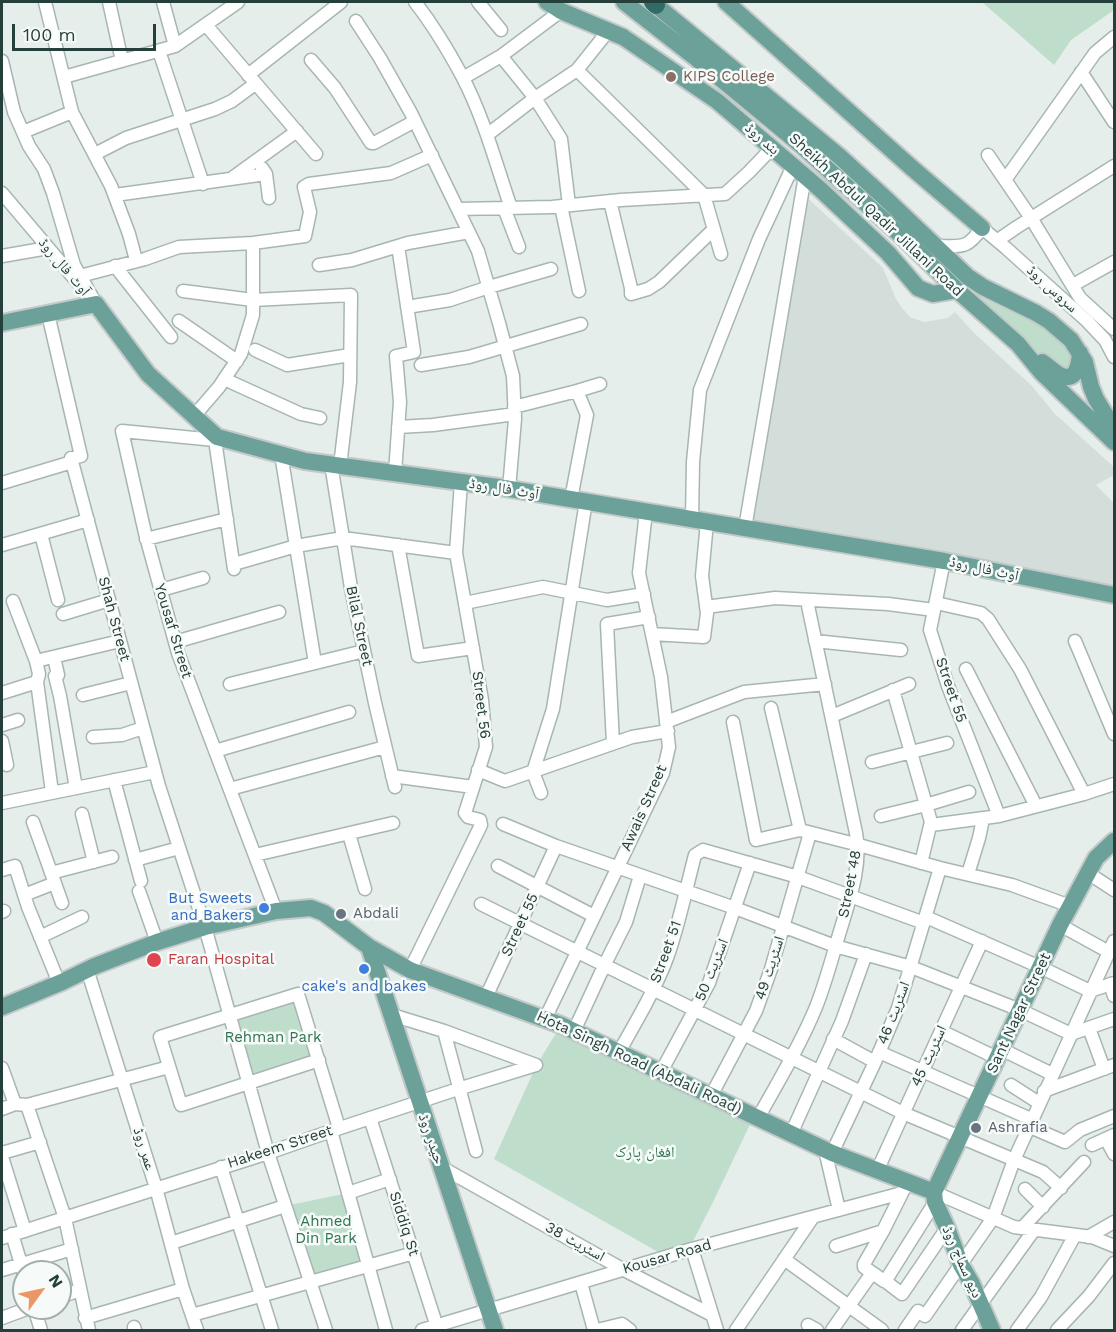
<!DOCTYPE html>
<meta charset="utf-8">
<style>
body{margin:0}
#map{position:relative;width:1116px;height:1332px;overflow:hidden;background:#e5eeeb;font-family:"Work Sans",sans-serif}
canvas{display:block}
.frame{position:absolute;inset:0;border:3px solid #253f3b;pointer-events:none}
.north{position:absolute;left:12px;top:1260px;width:60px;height:60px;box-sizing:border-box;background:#f6faf8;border:2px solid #a2afac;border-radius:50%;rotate:57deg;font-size:16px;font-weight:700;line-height:24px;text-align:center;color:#253f3b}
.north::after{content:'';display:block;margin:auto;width:21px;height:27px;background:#ec9665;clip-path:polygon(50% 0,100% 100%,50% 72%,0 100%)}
.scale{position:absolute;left:12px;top:24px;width:144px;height:27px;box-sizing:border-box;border:3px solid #253f3b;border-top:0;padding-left:8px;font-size:18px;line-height:21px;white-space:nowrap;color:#253f3b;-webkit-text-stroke:4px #f6faf8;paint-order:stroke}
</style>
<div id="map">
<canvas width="1116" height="1332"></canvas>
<div class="frame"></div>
<div class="north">N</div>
<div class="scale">100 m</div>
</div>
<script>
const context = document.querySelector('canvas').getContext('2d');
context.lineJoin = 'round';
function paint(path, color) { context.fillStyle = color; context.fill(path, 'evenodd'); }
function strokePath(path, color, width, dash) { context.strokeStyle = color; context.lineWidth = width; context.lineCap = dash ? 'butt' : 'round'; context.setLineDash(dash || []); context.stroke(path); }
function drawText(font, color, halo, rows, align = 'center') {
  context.font = font + ' "Work Sans","Noto Naskh Arabic",sans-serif'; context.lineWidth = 5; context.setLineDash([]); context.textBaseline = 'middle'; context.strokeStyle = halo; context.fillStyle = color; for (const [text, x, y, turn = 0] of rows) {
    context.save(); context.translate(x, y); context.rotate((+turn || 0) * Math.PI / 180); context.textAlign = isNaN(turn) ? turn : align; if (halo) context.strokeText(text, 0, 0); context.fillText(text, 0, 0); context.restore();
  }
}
paint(new Path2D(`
 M802,193l81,75 13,31 6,9 8,9 14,5 24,-4 7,-6 19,21 57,52 24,29 59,53v8l-18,10 18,18v91l-369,-66z`), '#d3ddda');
paint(new Path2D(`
 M982,2h132v8l-43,30 -17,25z
 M948,272l32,25 61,29 23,17 9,18 -2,8 -6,2 -10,-5 -33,-27z
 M298,994l21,66 -71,24 -19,-69z
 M561,1025l193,91 -41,86 -25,49 -21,6 -173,-98 42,-93z
 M348,1193l20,72 -59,17 -24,-76z`), '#bfddcb');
const minor = new Path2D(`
 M45,2l27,110 39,74 18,48 7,26
 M109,2l13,59
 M163,2l12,44
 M415,2c18,23 33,48 47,74 22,42 34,88 49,132
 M478,2l23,28
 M356,21l24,37 31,55 67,138 21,72 14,53 2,43 -6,70
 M206,25l110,129
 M159,51l44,133
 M501,56l34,42 26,41 8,66
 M311,60l24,28 36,55h3l41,-22
 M2,61l12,51 15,34 15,23 9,24 21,72 22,39
 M577,70l127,125 17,59
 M1081,72l33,50
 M248,75l93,-73
 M64,77l111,-31 63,-44
 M463,78l38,-22 60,-45
 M23,132l49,-20
 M487,135l48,-37 42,-28 32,-40
 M95,154l31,-16 89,-29 17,-8 23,-17
 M988,155l43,63 49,80 34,31
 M262,168l4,6 3,24
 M232,178l65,-47
 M1005,180l90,-127 19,-16
 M2,193l76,90
 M115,195l151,-21
 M610,201l21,87v6l17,-5 11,-7 55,-53
 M561,206l18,85
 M504,208l15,39
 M459,209l93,-2 69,-7 104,-6 24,-22 23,-24
 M998,240l19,-13 97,-61
 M937,246c25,0 29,4 45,-18l24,20 81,73 18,19 9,17
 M2,256l46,-8
 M319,265l33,-5 56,-17 61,-11
 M115,266l56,71
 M80,276l65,-17 34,-12 74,-4 52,-7 5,-24 -6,-25 5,-3 82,-11 41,-18
 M1073,285l41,-23
 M183,291l70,9 98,-5 -1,87 -10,84
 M407,307l43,-7 39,-13 62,-18
 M48,314l33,142 -10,2 88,328 46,141 63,226 58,177
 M179,321l58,40
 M255,350l32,15 63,-10
 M421,365l48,-8 112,-33
 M224,379l77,35 19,4
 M577,391l23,-7
 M514,407l63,-16 10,24 -16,84
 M194,416l25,-29 22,-33 12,-39v-72
 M398,427l35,-2 82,-11
 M217,437l-2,3 19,129
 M215,440l-93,-9 23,102 33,120 98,258
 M281,454l34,209
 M331,464l20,124 24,115 20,84
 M395,473l5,-71 -4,-46 18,-4 -16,-106
 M2,483l70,-21
 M692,519l1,-57 7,-72 59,-151 34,-73
 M745,528l60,-352
 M41,534l17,66
 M146,539l81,-20
 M2,545l86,-25
 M398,545l20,111 55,-8
 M944,561l-14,69 18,56 51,130
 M234,564l62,-18 47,-8 113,15
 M161,590l42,-12
 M13,601l23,60
 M465,603l78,-16 64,13 37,-6
 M706,607l69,-9 113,6 46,6
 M63,614l46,-14
 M652,634l52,3 3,-24 -5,-37 5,-54
 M815,641l86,9
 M1075,641l39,93
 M175,642l104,-30
 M54,657l4,18 -3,1 5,20 16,92
 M966,669l70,137
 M37,682l2,-8 -3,-13 84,-20
 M230,684l134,-33
 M893,690l38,132 -10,41
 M2,693l35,-11 15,110
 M83,695l48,-12
 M771,708l29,122
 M832,716l77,-32
 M666,722l78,-30 81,-8
 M733,722l23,118 44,-10 59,15 81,23 72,17 58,21
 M2,725l16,-5
 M93,737l29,-2 21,-7
 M2,741l5,24
 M613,743l-6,-119 42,-7
 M215,751l134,-39
 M872,762l75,-19
 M478,770l27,11 127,-44 36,-6
 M392,776l81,11
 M114,780l27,101
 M230,789l155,-42
 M541,793l-8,-21 20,-63 33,-208
 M1084,794l30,-10
 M2,803l153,-31
 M82,814l12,48
 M881,816l45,-11 43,-13
 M33,822l29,81
 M503,824l53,22
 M931,825l68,-9 85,-22 -64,-125 -32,-50 -7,-6 -45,-10
 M349,834l16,55
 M255,855l138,-32
 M135,860l44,-12
 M498,866l96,50
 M2,870l13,-4 13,41 31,76
 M51,873l61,-16
 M1088,873l26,17
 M968,874l11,-36 4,-19
 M139,891l18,51
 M24,895l31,-12
 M481,904l422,209 140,59 18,16
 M2,912l2,-1
 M926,917l114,50 50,24 24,-8
 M1060,925l49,27 5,-2
 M40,937l42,-20
 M87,969l69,219 27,101 14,41
 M410,970l71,-145 -1,-5 -12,-3 -3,-4 21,-66 -4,-47 -26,-147 5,-71
 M1110,984l4,12
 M486,997l70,-151 179,62 100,38 76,21 109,43 51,24 43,-15
 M392,1015l52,16 92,34
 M545,1019l118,-246 6,-26 -8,-70 -22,-104 7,-61
 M1089,1028l15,41
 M444,1031l32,120
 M574,1031l30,-65 22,-44 14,-46
 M941,1031l56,27
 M833,1039l42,23
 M1001,1049l51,25
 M619,1052c17,-30 36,-62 48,-94 12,-33 19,-69 28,-103l8,-5 95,27 126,46
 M879,1052l152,67
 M319,1060l-138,45 -21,-68 138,-43 41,134
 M2,1068l13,36 12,1 142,-38
 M661,1072l48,-89 41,-120
 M1011,1085l28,18
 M1044,1091l70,-26
 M711,1096l45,-85 15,-42 39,-136
 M27,1105l38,113 24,112
 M2,1109l13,-5
 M370,1118l68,212
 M758,1118c20,-36 42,-72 58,-111 10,-25 17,-53 25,-79 9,-30 21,-64 15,-95l-49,-232
 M1028,1126l37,16 15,-12 34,-14
 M331,1131l55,199
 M791,1134l51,-113 24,-67
 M1106,1139l8,15
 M1092,1145l22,-10
 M825,1150l14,60
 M2,1153l38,-11
 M832,1153l43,-91 23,-54 42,-140
 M2,1157l23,74
 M221,1167l51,163
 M441,1167l183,103 88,45
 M877,1171l105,-230
 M1025,1189l18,18
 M934,1192l80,35 78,10 22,9
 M348,1193l42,-14
 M902,1193l-19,38 -19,33v3l20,14 2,-1 49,-78
 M1022,1228l62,-66
 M12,1234l12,40
 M1088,1237l26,-15
 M2,1238l266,-85 63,-22 127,-42 78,-24
 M171,1243l114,-37
 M836,1246l47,-15
 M692,1249l25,81
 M784,1259l98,71
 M2,1270l70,-21
 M885,1281l17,13 45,-66
 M581,1283l13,47
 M60,1297l20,-7
 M34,1308l7,22
 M192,1315l222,-62
 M2,1318l27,-10
 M85,1318l98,-29
 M808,1325l9,5
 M134,1327l1,3
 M422,1330l270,-81 210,-56 6,-11
 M597,1330l25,-6 8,6
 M736,1330l77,-113
 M832,1330l40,-57
 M905,1330l13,-19 7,5 68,-98 21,-58 100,-219
 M962,1330l72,-100
 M1017,1330l24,-33 34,-62
 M1057,1330l32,-34 25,-33`);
const major = new Path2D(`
 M547,2l14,9 62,26 94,64 104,89 67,63 30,35 15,6 24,-4
 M624,2l73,57 104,86 104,94 52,51 61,54 23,28 73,70
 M652,2l187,154 47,43 82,78 15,10 53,26 13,8 22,19 14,22 6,25 5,12 15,25 3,4
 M726,2l186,166 70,60
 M2,323l94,-19 52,70 69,63 88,24 193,26 446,74 170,34
 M1042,362c6,4 11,9 16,12 18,10 21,-8 22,-21
 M369,947l126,383
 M2,1007l60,-25 33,-16 62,-24 48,-15 71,-16 35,-3 13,5 45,34 41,23 151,55 271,128 102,39
 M992,1330l-21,-48 -10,-17 -14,-37 -12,-26 -1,-10 126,-267 36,-67 18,-17`);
const highway = new Path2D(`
 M653,2l3,3`);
strokePath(minor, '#a8b6b3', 15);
strokePath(major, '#c2c9c8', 20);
strokePath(highway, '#c2c9c8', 21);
strokePath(minor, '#fff', 12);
strokePath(major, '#6ca19a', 16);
strokePath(highway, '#326a65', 18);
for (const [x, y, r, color] of [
 [671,77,6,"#8d6e63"],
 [264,908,6,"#3f7fe0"],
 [341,914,6,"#6b7280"],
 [154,960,8,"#e0444e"],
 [364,969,6,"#3f7fe0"],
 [976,1128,6,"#6b7280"]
]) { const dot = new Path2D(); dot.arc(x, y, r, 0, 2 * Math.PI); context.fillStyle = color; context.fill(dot); strokePath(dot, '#f6faf8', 2); }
drawText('15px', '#785e54', '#f6faf8', [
 ["KIPS College",683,77]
], 'left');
drawText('15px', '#253f3b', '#f6faf8', [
 ["بند روڈ",762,139,41],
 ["Sheikh Abdul Qadir Jillani Road",876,215,43],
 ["آوٹ فال روڈ",64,267,50],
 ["سروس روڈ",1052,289,42],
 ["آوٹ فال روڈ",504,489,9],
 ["آوٹ فال روڈ",984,569,12],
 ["Shah Street",114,619,75],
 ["Bilal Street",359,626,78],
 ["Yousaf Street",173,631,73],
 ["Street 55",951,690,71],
 ["Street 56",481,705,83],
 ["Awais Street",644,808,-66],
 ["Street 48",850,884,-79],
 ["Street 55",520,925,-65],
 ["Street 51",666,952,-70],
 ["اسٹریٹ 49",770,968,-72],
 ["اسٹریٹ 50",712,970,-68],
 ["اسٹریٹ 46",894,1013,-69],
 ["Sant Nagar Street",1019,1013,-65],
 ["اسٹریٹ 45",929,1056,-65],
 ["Hota Singh Road (Abdali Road)",639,1063,25],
 ["حیدر روڈ",431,1139,71],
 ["Hakeem Street",280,1147,-18],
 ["عمر روڈ",144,1149,73],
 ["Siddiq St",404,1224,72],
 ["اسٹریٹ 38",575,1242,29],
 ["Kousar Road",667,1257,-16],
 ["دیو سماج روڈ",962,1262,66]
]);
drawText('15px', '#366cbe', '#f6faf8', [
 ["But Sweets",252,899],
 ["and Bakers",252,916],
 ["cake's and bakes",364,987,"center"]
], 'right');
drawText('15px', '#5b616d', '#f6faf8', [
 ["Abdali",353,914],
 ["Ashrafia",988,1128]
], 'left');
drawText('15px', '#be3a42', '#f6faf8', [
 ["Faran Hospital",168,960]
], 'left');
drawText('15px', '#307453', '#f6faf8', [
 ["Rehman Park",273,1038],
 ["افغان پارک",645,1153],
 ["Ahmed",326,1222],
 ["Din Park",326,1239]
]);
</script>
